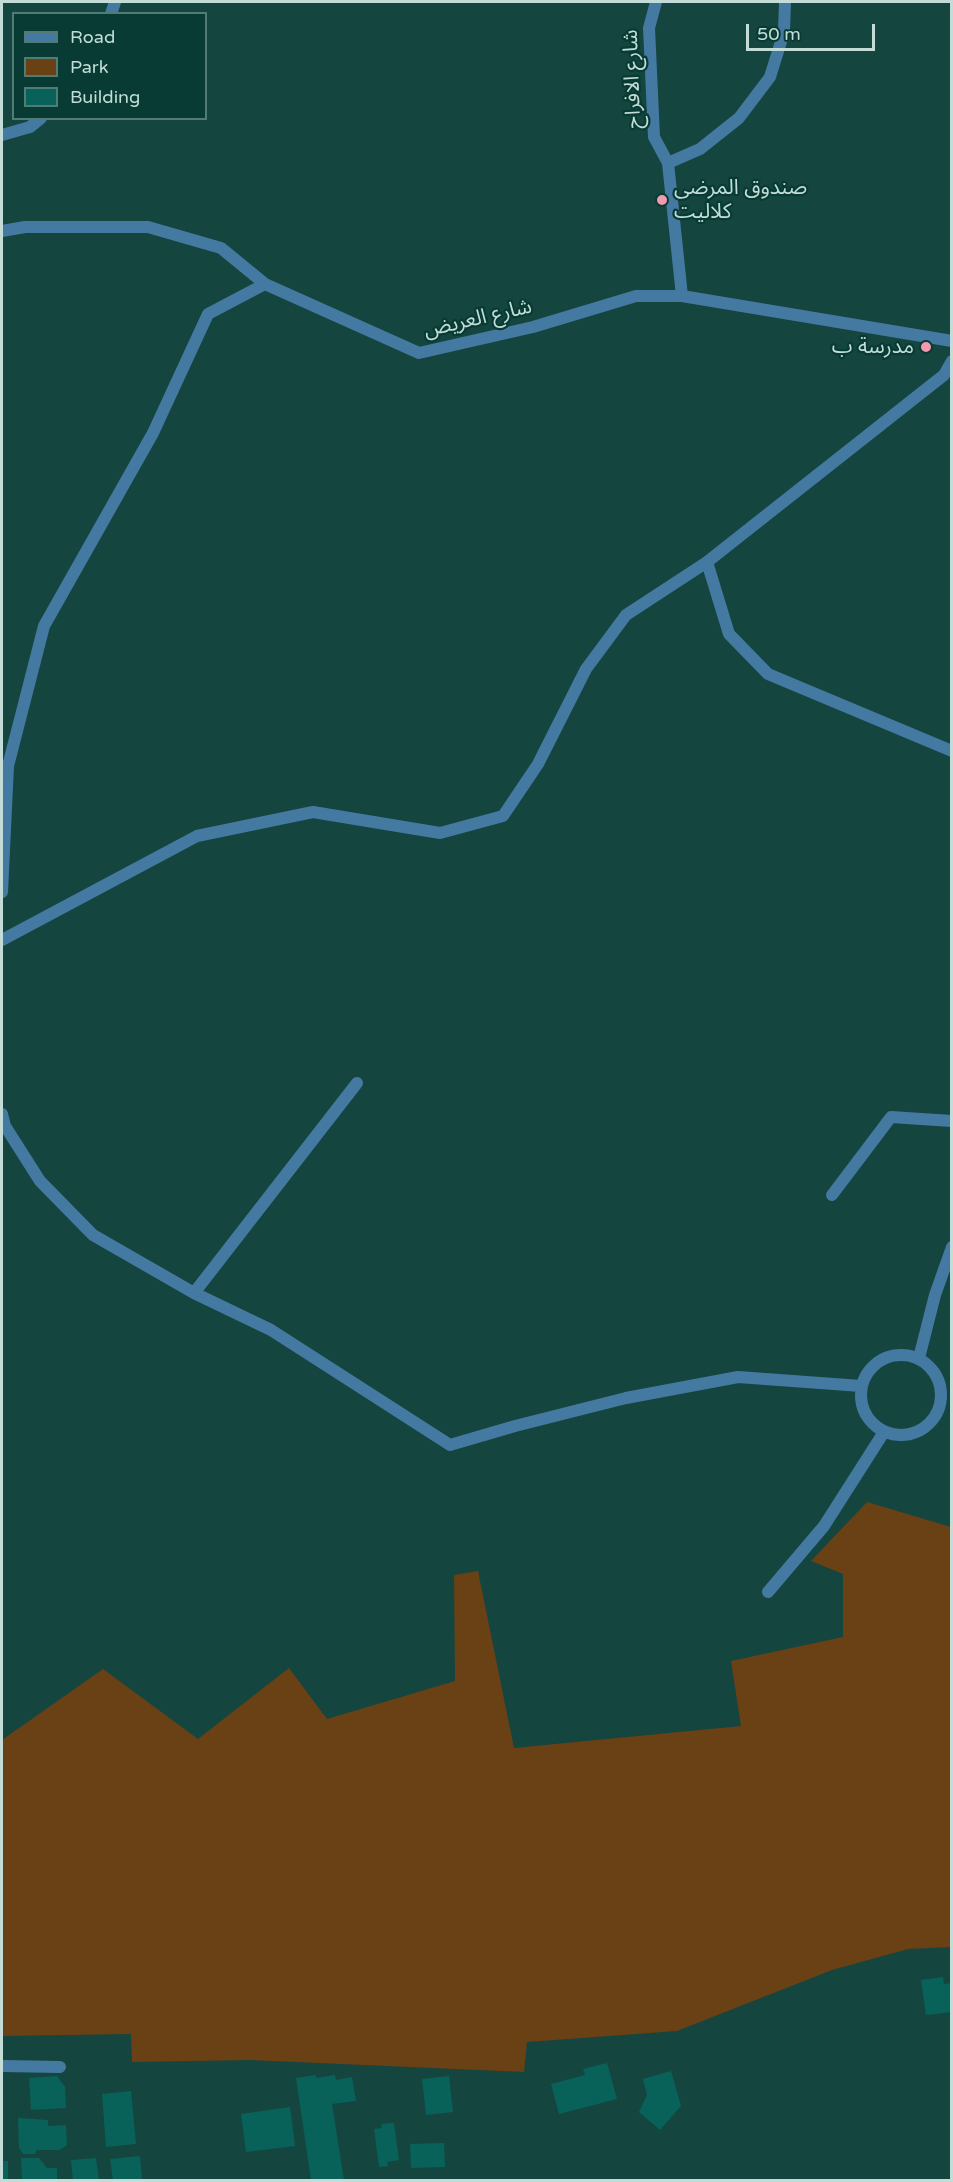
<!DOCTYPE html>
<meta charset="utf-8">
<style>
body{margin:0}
#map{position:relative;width:953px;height:2182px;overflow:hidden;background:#15453f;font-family:"Varela Round",sans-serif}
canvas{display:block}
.frame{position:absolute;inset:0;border:3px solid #c4dcd7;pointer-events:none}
.legend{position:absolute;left:12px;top:12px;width:195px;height:108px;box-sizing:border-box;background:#073b34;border:2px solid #537b75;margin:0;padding:8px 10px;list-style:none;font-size:18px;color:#c4dcd7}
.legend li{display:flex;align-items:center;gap:12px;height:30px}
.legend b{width:30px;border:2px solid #537b75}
.scale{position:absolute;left:746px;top:24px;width:129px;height:27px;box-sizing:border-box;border:3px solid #c4dcd7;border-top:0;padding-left:8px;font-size:18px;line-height:21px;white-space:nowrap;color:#c4dcd7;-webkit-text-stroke:4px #073b34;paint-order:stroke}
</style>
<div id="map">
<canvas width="953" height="2182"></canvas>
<div class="frame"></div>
<ul class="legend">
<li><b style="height:8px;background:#447aa2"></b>Road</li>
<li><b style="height:16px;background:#6a4015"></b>Park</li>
<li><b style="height:16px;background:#096259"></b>Building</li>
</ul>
<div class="scale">50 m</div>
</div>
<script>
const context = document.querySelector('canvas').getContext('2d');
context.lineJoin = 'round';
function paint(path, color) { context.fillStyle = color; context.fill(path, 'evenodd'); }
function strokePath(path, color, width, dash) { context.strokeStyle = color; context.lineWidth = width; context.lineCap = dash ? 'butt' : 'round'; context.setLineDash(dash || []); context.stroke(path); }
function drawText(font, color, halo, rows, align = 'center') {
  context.font = font + ' "Varela Round","Noto Sans Arabic",sans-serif'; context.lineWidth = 4.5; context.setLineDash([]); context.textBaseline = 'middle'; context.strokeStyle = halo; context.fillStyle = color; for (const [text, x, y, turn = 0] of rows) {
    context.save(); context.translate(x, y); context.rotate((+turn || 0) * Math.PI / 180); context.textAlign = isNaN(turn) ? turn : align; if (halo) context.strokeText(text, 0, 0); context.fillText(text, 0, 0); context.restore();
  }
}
paint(new Path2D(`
 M867,1502l84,25v420l-43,2 -76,21 -155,61 -150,11 -3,30 -274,-12 -118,2 -1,-28 -129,2v-296l101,-71 95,70 91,-71 38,51 128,-38 -1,-106 24,-4 36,177 227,-22 -10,-65 112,-24v-63l-32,-13z`), '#6a4015');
paint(new Path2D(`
 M943,1977l1,7 8,-1v29l-26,3 -5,-35z
 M607,2063l10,36 -58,15 -8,-30 34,-9 -2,-6z
 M671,2071l10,35 -21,24 -21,-18 8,-17 -4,-16z
 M316,2075v3l19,-3 1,5 16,-3 4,24 -24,3 12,76h-33l-15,-102z
 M57,2076l8,11 1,21 -35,2 -2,-32z
 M449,2076l4,36 -27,3 -4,-36z
 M131,2091l5,53 -30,3 -4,-53z
 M290,2107l5,39 -49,6 -5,-38z
 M18,2118l30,2v6l18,-1 1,20 -7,5h-23l-2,4h-12l-4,-6z
 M394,2123l5,37 -12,2 1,4 -9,1 -5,-38 8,-1 -1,-4z
 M444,2143l1,24 -34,1 -1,-24z
 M140,2156l2,24h-29l-3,-21z
 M21,2158h18l8,10h10v12h-35z
 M96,2158l3,22h-26l-2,-20z
 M2,2161h6v19h-6z`), '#096259');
strokePath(new Path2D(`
 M656,2l-7,26 5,109 14,26 14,133
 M111,14l4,-12
 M2,135l28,-8 11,-9
 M668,163l32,-14 39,-31 31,-41 14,-45 1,-30
 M2,231l23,-4h123l73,21 44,36 154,69 114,-26 103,-31h46l270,45
 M707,562l22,72 39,40 184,77
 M2,892l6,-126 36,-140 109,-193 55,-119 57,-30
 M2,940l195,-104 116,-24 127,21 63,-17 35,-52 48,-95 40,-54 81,-53 237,-187 8,-14
 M2,1114l3,12 35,55 53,54 101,58 77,37 179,115 65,-19 111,-28 112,-21 123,9
 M832,1195l59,-78 61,4
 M194,1293l163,-210
 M861 1395a40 40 0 1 1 80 0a40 40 0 1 1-80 0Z
 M919,1358l16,-63 17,-48
 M768,1592l56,-66 60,-94
 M2,2066l58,1`), '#447aa2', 12);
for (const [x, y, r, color] of [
 [662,200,6,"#f19ab0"],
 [926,347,6,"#f19ab0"]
]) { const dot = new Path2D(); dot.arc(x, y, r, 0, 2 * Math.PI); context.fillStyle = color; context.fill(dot); strokePath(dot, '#073b34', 2); }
drawText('21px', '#c4dcd7', '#073b34', [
 ["شارع الافراح",633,79,-92],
 ["شارع العريض",478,319,-13]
]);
drawText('21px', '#c4dcd7', '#073b34', [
 ["صندوق المرضى",674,188],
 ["كلاليت",674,212],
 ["مدرسة ب",914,347,"right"]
], 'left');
</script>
